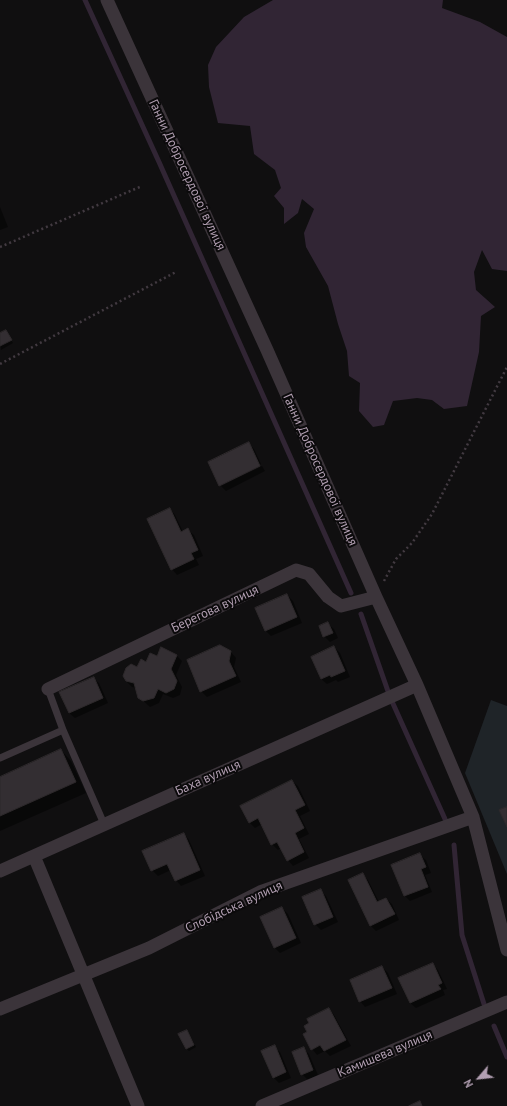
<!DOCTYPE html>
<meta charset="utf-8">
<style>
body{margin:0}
#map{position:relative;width:507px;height:1106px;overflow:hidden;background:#100f10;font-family:"PT Sans",sans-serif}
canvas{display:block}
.north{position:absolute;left:459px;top:1058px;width:40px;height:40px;-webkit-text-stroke:3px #0b0a0b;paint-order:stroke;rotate:242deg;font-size:11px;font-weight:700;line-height:16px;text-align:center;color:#b29fb2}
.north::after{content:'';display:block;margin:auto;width:14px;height:18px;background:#b29fb2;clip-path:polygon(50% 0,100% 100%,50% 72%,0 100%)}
</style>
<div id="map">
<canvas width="507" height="1106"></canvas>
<div class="north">N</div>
</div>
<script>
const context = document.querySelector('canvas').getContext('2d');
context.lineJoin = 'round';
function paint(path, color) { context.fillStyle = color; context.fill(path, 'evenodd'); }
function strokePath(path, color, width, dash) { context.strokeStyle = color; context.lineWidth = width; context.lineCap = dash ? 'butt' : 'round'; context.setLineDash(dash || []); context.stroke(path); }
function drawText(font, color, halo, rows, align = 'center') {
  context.font = font + ' "PT Sans",sans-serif'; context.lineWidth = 4; context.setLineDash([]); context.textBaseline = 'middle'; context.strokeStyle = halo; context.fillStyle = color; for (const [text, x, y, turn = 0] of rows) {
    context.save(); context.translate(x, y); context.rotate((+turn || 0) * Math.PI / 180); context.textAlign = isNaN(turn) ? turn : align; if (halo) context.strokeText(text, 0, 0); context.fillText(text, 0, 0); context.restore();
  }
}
paint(new Path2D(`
 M491,700l16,6v168l-42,-101z`), '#1f2428');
paint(new Path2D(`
 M273,0h170l-1,8 38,14 27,15v234l-15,-2 -10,-19 -8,22 2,18 19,17 -14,9 -2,36 -12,54 -23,3 -12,-9 -15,-2 -24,3 -9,24 -11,2 -14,-16 1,-28 -11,-7 -2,-25 -9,-27 -10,-38 -22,-39 -2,-14 10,-24 -12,-10 -4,14 -14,11v-16l-10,-12 7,-8 -6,-18 -21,-16 -4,-28 -32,-3 -9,-36 -1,-22 8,-18 28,-30z`), '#312534');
paint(new Path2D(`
 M0,207l8,20 -8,3z
 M6,331l7,12 -12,7 -1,-16z
 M248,443l6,6 7,15 -40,20v2l-12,-24z
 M262,466l3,5 -39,20 -5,-5z
 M170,509l5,6 8,17 5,-2 6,5 9,21 -7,3 3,6 -22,10 -5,-6z
 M287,595l6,6 9,22 -31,13 -5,-5 -10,-22z
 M328,624l6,5 4,9 -8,4 -6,-6z
 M334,647l6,6 10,24 -12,5 -2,-2 -9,4 -6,-5 -9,-22z
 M231,652l5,6 -2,9 7,15 -34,15 -6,-6z
 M177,656l5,5 -6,14 6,12 -2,8 -7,3 -10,-4 -4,9 -9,4 -11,-10 -3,-9 -4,-1 -6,-6 12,-13 19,-11z
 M93,678l6,5 9,20 -33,15 -6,-5z
 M61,750l10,11 15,32 -86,38v-53z
 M292,781l6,5 12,25 -10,5 9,18 -10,5 10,19 -16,8 -5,-6 -7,-12 -3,2 -6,-6 -10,-20 -7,4 -6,-6z
 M184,834l5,6 16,36 -24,10 -5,-6 -5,-10 -13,6 -6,-6z
 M420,855l6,5 5,13 -6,2 7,17 -22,9 -5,-5 -12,-30z
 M362,874l6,6 11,22 7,-3 6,5 7,16 -23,11 -5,-5z
 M320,890l6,6 12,26 -17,8 -6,-6z
 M282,908l6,6 13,29 -21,10 -6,-6z
 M432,964l6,6 9,19 -4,1 2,5 -29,13 -6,-5 -10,-24z
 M382,967l6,6 9,21 -32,13 -5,-6z
 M329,1009l5,6 17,31 -21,10 -5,-5 -8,4 -4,-5 12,-7 -1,-1 -12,6v2l-4,-18z
 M187,1031l9,16 -7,4 -3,-3z
 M274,1047l6,5 11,26 -12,5 -6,-6z
 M303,1048l6,6 9,21 -10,5 -6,-6z`), '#0007');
strokePath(new Path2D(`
 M85,0l74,162 192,431
 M361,614l29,83 55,122
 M454,845l8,90 22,69
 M494,1026l13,31`), '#312534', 5);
const building = new Path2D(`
 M6,330l6,10 -12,6v-13z
 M249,442l11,24 -41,20 -11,-24z
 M170,508l11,24 7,-4 10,22 -7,3 3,6 -23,11 -24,-51z
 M287,594l10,23 -32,14 -10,-23z
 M328,622l5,11 -10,4 -4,-11z
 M220,645l11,6 -2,10 7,15 -36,16 -13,-32z
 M334,646l11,25 -14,6 -1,-2 -9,4 -10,-22z
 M161,647l16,8 -6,14 6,12 -3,8 -8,4 -8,-4 -4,9 -11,3 -5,-3 -4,-15 -8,-2 -3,-5 3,-8 5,-4 6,3 4,-8 5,3 4,-9 7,3z
 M94,677l9,21 -34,15 -10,-21z
 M61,749l15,33 -76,34v-39z
 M292,780l13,25 -10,5 9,18 -9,5 9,19 -17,9 -10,-19 -6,3 -13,-27 -9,5 -9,-17z
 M507,807v20l-8,-17z
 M184,833l16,37 -25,11 -8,-17 -16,7 -9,-20z
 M420,853l6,14 -5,2 7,18 -24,9 -13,-31z
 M363,873l14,29 9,-4 9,16 -25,12 -22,-46z
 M321,889l12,28 -19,8 -12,-28z
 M282,907l14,31 -22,10 -14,-31z
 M433,963l9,20 -4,2 3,4 -31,14 -12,-25z
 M382,966l10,22 -33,14 -9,-22z
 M329,1008l17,32 -22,11 -4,-6 -9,5 -8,-16 4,-2 -3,-6 5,-3 -2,-4z
 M187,1030l7,15 -8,4 -8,-15z
 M275,1045l11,27 -13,6 -12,-27z
 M304,1047l9,23 -12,5 -9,-23z
 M420,1101l2,5h-13z`);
paint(building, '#332e32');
strokePath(building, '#2d292b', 1);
strokePath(new Path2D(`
 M0,247l142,-61
 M0,364l176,-92
 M384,581l12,-22 16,-16 20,-29 75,-147`), '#423a41', 2.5, [2, 3]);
strokePath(new Path2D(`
 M48,689l15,41
 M0,758l63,-28 41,94`), '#3b343a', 7);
strokePath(new Path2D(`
 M107,0l160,350 109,247 41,88 56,132 34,133
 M48,689l248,-119 13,4 19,23 13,9 35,-9
 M34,856l104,250
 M0,871l417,-186
 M0,1009l149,-61 111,-56 213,-75
 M262,1106l245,-104`), '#3b343a', 13);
drawText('13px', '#b29fb2', '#0b0a0b', [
 ["Ганни Добросердової вулиця",187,175,65],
 ["Ганни Добросердової вулиця",320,470,66],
 ["Берегова вулиця",215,609,-25],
 ["Баха вулиця",208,778,-24],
 ["Слобідська вулиця",234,907,-25],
 ["Камишева вулиця",385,1054,-23]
]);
</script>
